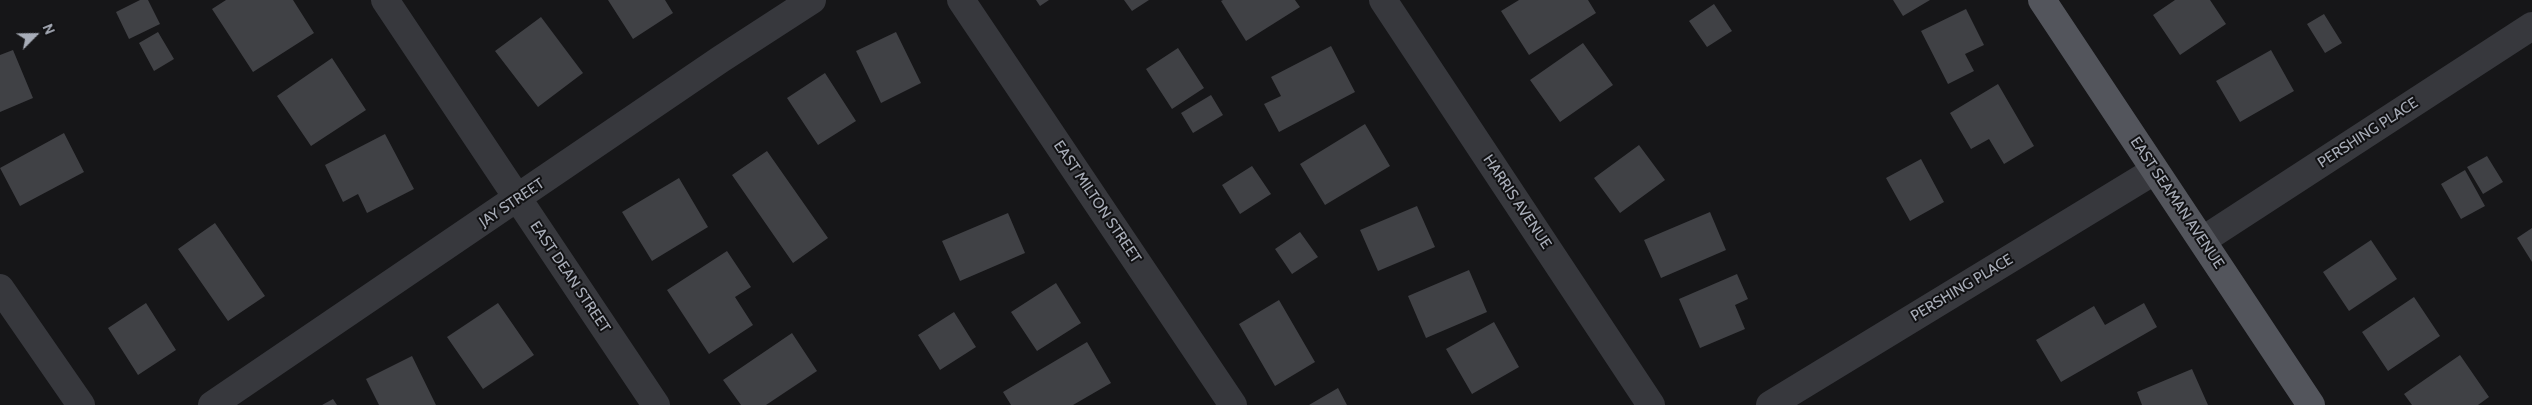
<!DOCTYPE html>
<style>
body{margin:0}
#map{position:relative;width:2532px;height:405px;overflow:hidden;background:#161618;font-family:Cabin,sans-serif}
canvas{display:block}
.north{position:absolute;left:10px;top:10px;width:50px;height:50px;-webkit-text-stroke:4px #111113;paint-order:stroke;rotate:67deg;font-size:14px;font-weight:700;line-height:20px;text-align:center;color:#a8adb8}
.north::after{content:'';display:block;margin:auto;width:18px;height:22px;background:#a8adb8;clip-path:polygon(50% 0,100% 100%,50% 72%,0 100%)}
</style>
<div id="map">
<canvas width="2532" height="405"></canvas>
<div class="north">N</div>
</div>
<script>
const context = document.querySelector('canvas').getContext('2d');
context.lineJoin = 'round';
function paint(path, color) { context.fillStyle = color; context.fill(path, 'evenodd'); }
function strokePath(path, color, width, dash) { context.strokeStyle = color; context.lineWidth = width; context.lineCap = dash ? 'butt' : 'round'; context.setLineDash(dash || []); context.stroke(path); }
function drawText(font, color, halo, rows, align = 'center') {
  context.font = font + ' Cabin,sans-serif'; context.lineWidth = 4; context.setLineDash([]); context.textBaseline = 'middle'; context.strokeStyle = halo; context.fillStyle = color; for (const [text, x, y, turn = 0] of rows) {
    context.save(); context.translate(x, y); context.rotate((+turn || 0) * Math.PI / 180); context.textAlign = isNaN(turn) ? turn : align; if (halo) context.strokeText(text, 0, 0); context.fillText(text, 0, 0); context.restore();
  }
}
paint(new Path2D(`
 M140,0h8l12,24 -31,15 -13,-27z
 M226,0h67l21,33 -61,39 -41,-63z
 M608,0h57l8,13 -40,26z
 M1036,0h13l-9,6z
 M1124,0h25l-17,11z
 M1223,0h72l5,7 -54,34 -25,-40z
 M1519,0h69l8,13 -67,42 -28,-44z
 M1893,0h37l-27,16z
 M2175,0h35l16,24 -46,31 -27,-40z
 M1714,4l18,27 -25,16 -18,-26z
 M1966,9l18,36 -19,9 9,17 -26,13 -27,-53z
 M2324,14l18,29 -17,10 -18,-29z
 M541,17l42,56 -45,34 -43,-56z
 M158,32l16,27 -20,12 -15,-28z
 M896,32l25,51 -40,20 -25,-52z
 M1583,43l30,42 -53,37 -30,-42z
 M1331,46l24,46 -76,40 -15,-28 17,-8 -10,-19z
 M1178,48l26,40 -32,21 -26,-40z
 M13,50l20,48 -33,14v-57z
 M2271,50l23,41 -54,31 -24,-41z
 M332,58l34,52 -55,36 -34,-50z
 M825,73l31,48 -38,24 -31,-47z
 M1998,84l36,62 -30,18 -15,-25 -18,10 -21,-36z
 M1211,95l12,20 -30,18 -12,-20z
 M1365,124l25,42 -65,39 -25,-41z
 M64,133l20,39 -64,34 -20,-38z
 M385,134l29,55 -47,24 -9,-19 -15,8 -18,-37z
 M1639,145l26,35 -45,33 -26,-35z
 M767,151l61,87 -35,25 -61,-88z
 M2487,156l16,26 -20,12 -16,-27z
 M1921,159l23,43 -34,19 -24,-43z
 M1252,166l19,28 -31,20 -18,-29z
 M2465,170l20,36 -24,13 -20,-35z
 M679,178l29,49 -56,34 -30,-49z
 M1417,206l18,41 -57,24 -18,-41z
 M1710,212l16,38 -65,28 -17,-38z
 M1008,213l17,40 -65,28 -18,-40z
 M215,223l50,73 -37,25 -50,-72z
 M2532,228v34l-15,-24z
 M1300,232l18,25 -26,17 -17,-25z
 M2371,240l26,39 -48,32 -26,-39z
 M727,251l24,36 -16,10 18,28 -44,29 -42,-64z
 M1469,270l18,42 -61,26 -18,-42z
 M1737,274l11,25 -13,6 10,24 -45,19 -21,-49z
 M1056,283l25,40 -44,28 -26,-39z
 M2414,297l26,39 -52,35 -26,-39z
 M1279,300l36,62 -40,24 -36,-62z
 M146,303l30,47 -38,25 -30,-47z
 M498,303l36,52 -51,34 -36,-52z
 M2144,303l13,24 -96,55 -25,-42 58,-34 11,19z
 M954,312l22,35 -36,23 -22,-35z
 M1494,322l25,45 -47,27 -26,-45z
 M792,333l25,38 -51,34h-25l-18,-25z
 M1087,342l24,41 -38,22h-62l-8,-13z
 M2460,355l29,42 -11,8h-66l-8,-11z
 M412,356l24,49h-57l-13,-26z
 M2192,369l16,36h-66l-5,-13z
 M1338,388l9,17h-38z
 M333,399l4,6h-15z`), '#404145');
strokePath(new Path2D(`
 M385,0l271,405
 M961,0l272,405
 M1383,0l268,405
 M2203,240l329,-214
 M0,288l81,117
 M212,405l509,-346 91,-59
 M1770,405l384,-234`), '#37383d', 28);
strokePath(new Path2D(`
 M2042,0c89,136 180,270 269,405`), '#53555c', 28);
drawText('15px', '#a8adb8', '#111113', [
 ["PERSHING PLACE",2368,133,-33],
 ["EAST MILTON STREET",1097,202,56],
 ["HARRIS AVENUE",1517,202,56],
 ["JAY STREET",512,203,-34],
 ["EAST SEAMAN AVENUE",2177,203,56],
 ["EAST DEAN STREET",570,277,56],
 ["PERSHING PLACE",1962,288,-31]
]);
</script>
